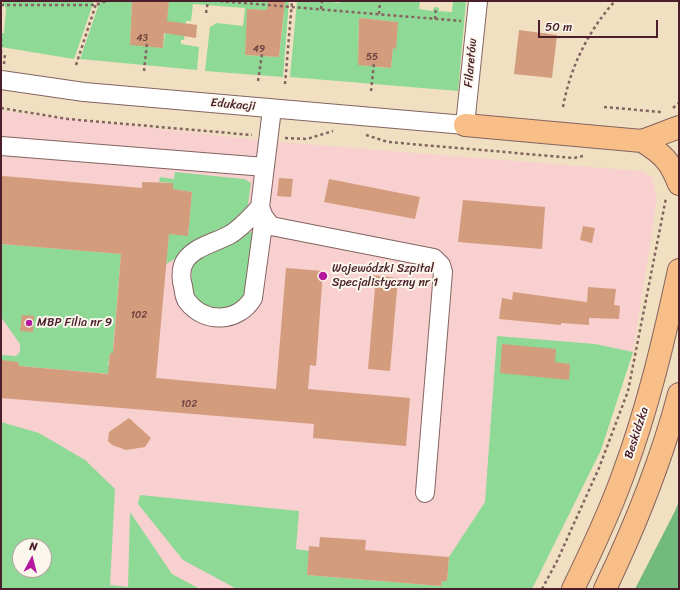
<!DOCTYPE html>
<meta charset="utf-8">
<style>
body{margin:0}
#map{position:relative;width:680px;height:590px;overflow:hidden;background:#f0e0c1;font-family:Sriracha,sans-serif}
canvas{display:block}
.frame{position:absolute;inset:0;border:2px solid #4a1f2b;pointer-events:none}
.north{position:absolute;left:12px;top:538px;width:40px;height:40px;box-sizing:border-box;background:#fbf7ec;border:1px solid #b4a19f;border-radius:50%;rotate:7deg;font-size:11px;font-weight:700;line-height:16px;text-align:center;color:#4a1f2b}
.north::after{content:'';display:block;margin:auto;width:14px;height:18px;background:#b5179e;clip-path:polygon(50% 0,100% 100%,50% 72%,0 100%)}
.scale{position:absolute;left:538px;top:20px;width:120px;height:18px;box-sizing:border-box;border:2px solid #4a1f2b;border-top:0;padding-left:5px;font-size:12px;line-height:14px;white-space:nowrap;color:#4a1f2b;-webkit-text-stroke:3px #fbf7ec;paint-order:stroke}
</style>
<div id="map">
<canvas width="680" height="590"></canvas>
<div class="frame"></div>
<div class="north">N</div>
<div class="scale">50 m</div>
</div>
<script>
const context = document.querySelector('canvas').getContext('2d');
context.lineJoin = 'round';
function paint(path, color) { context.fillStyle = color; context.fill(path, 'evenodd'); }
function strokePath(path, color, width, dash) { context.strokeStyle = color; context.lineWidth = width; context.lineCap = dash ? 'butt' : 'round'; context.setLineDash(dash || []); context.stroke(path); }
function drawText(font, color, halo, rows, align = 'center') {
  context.font = font + ' Sriracha,sans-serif'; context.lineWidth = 4; context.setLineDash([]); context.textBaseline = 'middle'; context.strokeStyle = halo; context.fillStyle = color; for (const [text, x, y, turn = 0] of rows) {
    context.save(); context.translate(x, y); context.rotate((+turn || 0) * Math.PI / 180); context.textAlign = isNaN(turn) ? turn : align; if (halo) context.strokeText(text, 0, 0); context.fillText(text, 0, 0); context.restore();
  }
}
paint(new Path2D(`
 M1,111l267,30 372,30 12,6 5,23 -24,152 -32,98 -69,139h-531zM20,546h24v24h-24z`), '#f7d0cf');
paint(new Path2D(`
 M2,1h92l-20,58 -73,-12v-14h3l2,-24z
 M100,1h32l-2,43 33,4 6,-46 -11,-1h131l-6,76 -78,-6 5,-44 7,-4 26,3 2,-18 -52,-4 -2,17h-5l-2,19h-3v4l18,3 -2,23 -117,-11zM248,9l36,3 -5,45 -34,-2z
 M297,1h28l14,2 1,-2h80l-1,8 14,2 1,-4 5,1v3l13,1 1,-11h13l-8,90 -168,-14zM359,18l38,4 -1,26h-3l-2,20 -14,-1 -5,-4 -1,3 -13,-1z
 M175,172l69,7 7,4 -4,28 -9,11 -72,42 3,-30 19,1 4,-43 -19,-3v-6l-14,-1 1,-5 14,2z
 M253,231l-7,73 -34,8 -21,-16 1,-30 9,-11z
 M1,244l120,10 -8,94 7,1v5l-10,-1 -2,13 16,-1 -13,9 -92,-8 -1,-4 -17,2v-9l15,1 4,-4v-8l-19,-27z
 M497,336l98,8 38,8 -32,98 -69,139h-295l-54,-29 -45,-56 2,-9 159,16 -3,38 13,2 -2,24 134,11 1,-5h5l2,-24 36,-55z
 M1,422l38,11 46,27 30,29 -5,96 18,2 2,-75 42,62 28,15h-199zM20,546h24v24h-24z`), '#8ed995');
paint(new Path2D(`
 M679,501v88h-44l40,-78z`), '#72b97e');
paint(new Path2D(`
 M132,1l37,1 -2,19 30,4 -1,13 -32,-5 -1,15 -33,-3z
 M268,1h17l-6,56 -34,-2 2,-46 20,1z
 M359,18l39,4 -2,27 -3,-1 -2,20 -33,-3z
 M519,30l38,5 -5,43 -38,-4z
 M3,176l139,12v-6l31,1v6l19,3 -4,44 -19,-2 -13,144 120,11 10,-121 37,3 -7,95 -6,-1 -2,24 102,9 -4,48 -93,-8 1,-14 -313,-26v-38l17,2 1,4 89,8 2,-21h3l8,-99 -120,-10v-67z
 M279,178l14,1 -2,18 -14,-1z
 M329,179l91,18 -5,22 -91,-17z
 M463,200l82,7 -3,42 -84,-7z
 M583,226l12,2 -3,15 -12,-3z
 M371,275l27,3 -8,93 -22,-2 7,-81 -5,-1z
 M588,287l28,2 -2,16 6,1 -1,13 -30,-1v7l-28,-2v2l-62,-6 3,-21 10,2 1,-8 74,10z
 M22,315l12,1 -1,16 -13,-1z
 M502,344l54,5 -1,13 15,2 -1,16 -69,-7z
 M129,418l22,20 -6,9 -19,3 -14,-5 -4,-4 1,-9z
 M320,537l46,3 -1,10 84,7 -2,24h-5l-1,5 -134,-11 2,-29 10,1z`), '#d39c7c');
const minor = new Path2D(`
 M1,80l83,12 381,33 13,-124
 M272,109l-12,98 4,10 7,9 163,32 7,7 2,7 -18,221
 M1,146l264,21
 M260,207c-9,10 -18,20 -29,27 -15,9 -41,13 -48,31 -2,6 -2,15 0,21 1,5 1,11 4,15 17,23 51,22 66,-3l11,-81`);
const major = new Path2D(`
 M465,125l177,16 37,-14
 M642,141c21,13 28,20 37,43
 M573,589c18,-37 36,-75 50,-114 25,-67 41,-136 56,-205
 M605,589c30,-63 56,-127 74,-195`);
strokePath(minor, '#846360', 20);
strokePath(major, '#846360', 24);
strokePath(new Path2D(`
 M220,1l241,20
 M1,5h95l10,-4
 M321,9l1,-8
 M206,13l2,-12
 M379,14l1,-13
 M435,19l1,-12
 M1,38v16
 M4,64l1,-10
 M76,65l21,-64
 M144,71l3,-28
 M258,81l4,-27
 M285,84l7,-83
 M371,91l3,-28
 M563,107c7,-39 25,-76 52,-106
 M604,107l57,5
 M1,108l67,11 184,16
 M673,108l6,-5
 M366,135l22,7 186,16 9,-2
 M285,138l22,1 26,-8
 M542,589l15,-28 42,-93 29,-77 38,-193`), '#846360', 2.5, [3, 3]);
strokePath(minor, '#fff', 18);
strokePath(major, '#f7be88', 22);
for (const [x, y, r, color] of [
 [323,276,5,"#b5179e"],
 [29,323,4,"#b5179e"]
]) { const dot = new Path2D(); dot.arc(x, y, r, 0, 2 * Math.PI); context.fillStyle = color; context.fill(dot); strokePath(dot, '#fbf7ec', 1.5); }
drawText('10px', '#6c3e3f', null, [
 ["43",142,38],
 ["49",259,49],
 ["55",372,57],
 ["102",139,315],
 ["102",189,404]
]);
drawText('12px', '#4a1f2b', '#fbf7ec', [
 ["Filaretów",471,63,-85],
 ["Edukacji",233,105,5],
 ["Beskidzka",637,433,-72]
]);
drawText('12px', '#4a1f2b', '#fbf7ec', [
 ["Wojewódzki Szpital",332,269],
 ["Specjalistyczny nr 1",332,283],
 ["MBP Filia nr 9",37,323]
], 'left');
</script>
